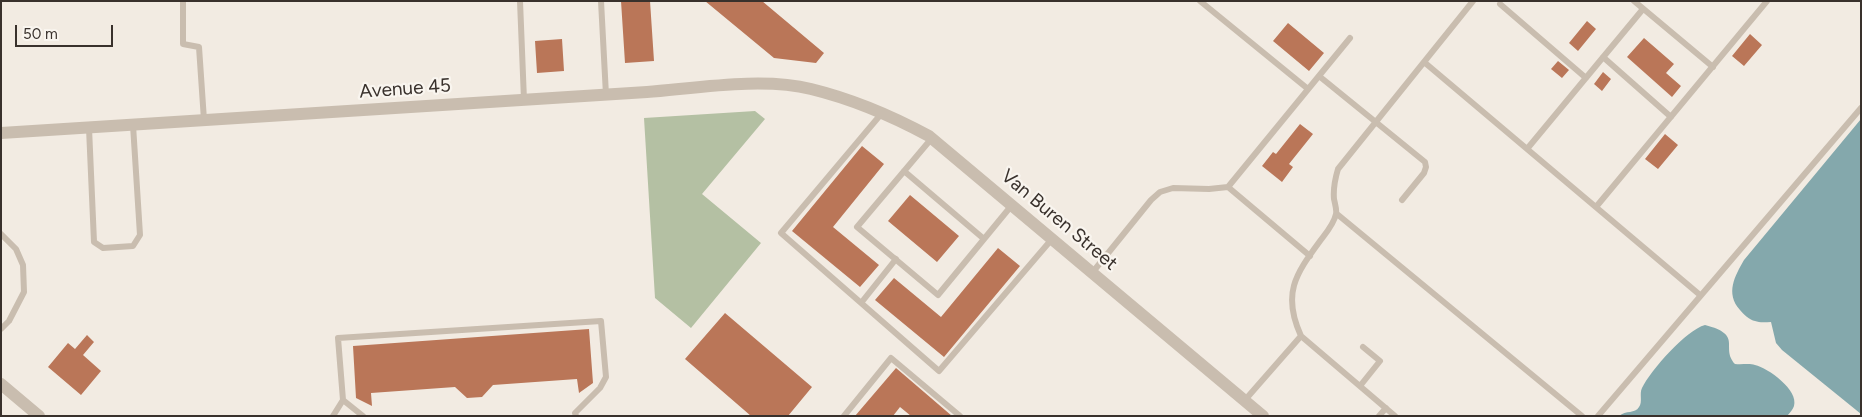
<!DOCTYPE html>
<style>
body{margin:0}
#map{position:relative;width:1862px;height:417px;overflow:hidden;background:#f2ebe2;font-family:Figtree,sans-serif}
canvas{display:block}
.frame{position:absolute;inset:0;border:2px solid #39312c;pointer-events:none}
.scale{position:absolute;left:15px;top:25px;width:98px;height:22px;box-sizing:border-box;border:2px solid #39312c;border-top:0;padding-left:6px;font-size:15px;line-height:18px;white-space:nowrap;color:#39312c;-webkit-text-stroke:4px #f9f5ef;paint-order:stroke}
</style>
<div id="map">
<canvas width="1862" height="417"></canvas>
<div class="frame"></div>
<div class="scale">50 m</div>
</div>
<script>
const context = document.querySelector('canvas').getContext('2d');
context.lineJoin = 'round';
function paint(path, color) { context.fillStyle = color; context.fill(path, 'evenodd'); }
function strokePath(path, color, width, dash) { context.strokeStyle = color; context.lineWidth = width; context.lineCap = dash ? 'butt' : 'round'; context.setLineDash(dash || []); context.stroke(path); }
function drawText(font, color, halo, rows, align = 'center') {
  context.font = font + ' Figtree,sans-serif'; context.lineWidth = 4.5; context.setLineDash([]); context.textBaseline = 'middle'; context.strokeStyle = halo; context.fillStyle = color; for (const [text, x, y, turn = 0] of rows) {
    context.save(); context.translate(x, y); context.rotate((+turn || 0) * Math.PI / 180); context.textAlign = isNaN(turn) ? turn : align; if (halo) context.strokeText(text, 0, 0); context.fillText(text, 0, 0); context.restore();
  }
}
paint(new Path2D(`
 M755,111l10,8 -63,75 59,49 -70,85 -36,-30 -11,-180z`), '#b4c0a3');
paint(new Path2D(`
 M1861,119v295l-79,-64 -6,-7 -5,-21c-5,0 -11,1 -16,-1 -5,-1 -12,-7 -15,-11 -15,-17 -5,-34 4,-50z
 M1705,325c39,10 15,22 30,39 7,1 14,-1 20,1 13,3 44,25 39,41 -1,3 -4,7 -7,10h-168c7,-6 16,-2 20,-9 4,-5 0,-13 3,-19 9,-18 44,-58 63,-63z`), '#84a8ac');
paint(new Path2D(`
 M621,1h29l4,60 -29,2z
 M705,1h57l62,52 -8,10 -42,-5z
 M1587,21l9,8 -18,22 -9,-8z
 M1288,23l36,30 -15,18 -36,-30z
 M1750,34l12,11 -18,21 -12,-10z
 M1644,38l30,26 -8,9 15,13 -9,11 -45,-40z
 M562,39l2,32 -27,2 -2,-32z
 M1558,61l11,9 -7,8 -11,-9z
 M1603,72l8,7 -9,12 -8,-7z
 M1300,124l13,10 -24,30 4,3 -11,15 -20,-16 11,-14 3,2z
 M1665,134l13,11 -20,24 -13,-10z
 M862,146l22,18 -51,63 46,38 -19,22 -68,-56z
 M910,195l49,41 -22,26 -49,-41z
 M998,248l22,18 -76,91 -69,-57 19,-22 47,39z
 M725,313l87,74 -24,29h-37l-66,-57z
 M589,329l4,54 -14,10 -2,-14 -84,6 -11,12 -15,1 -12,-11 -84,6 1,13 -16,-8 -3,-52z
 M87,335l7,7 -11,13 18,16 -20,24 -33,-28 20,-24 7,6z
 M896,368l56,48h-41l-11,-9 -7,9h-38z`), '#ba7658');
strokePath(new Path2D(`
 M183,1v43l16,3 5,73
 M520,1l4,99
 M601,1l5,94
 M1200,1l108,88
 M1634,1l79,66
 M1500,4l86,74
 M1603,57l68,60
 M1424,62l276,233
 M1319,76l106,86 1,5 -2,6 -22,27
 M882,113l-101,120 158,138 113,-132
 M89,128l5,114 9,6 30,-2 7,-11 -7,-110
 M932,138l-75,89 81,68 74,-90
 M1527,149l116,-140
 M904,171l80,68
 M1228,187l82,69
 M1596,207l171,-206
 M1337,214l245,202
 M1,234l15,15 7,16 1,27 -15,29 -8,8
 M1092,273l59,-73 9,-8 13,-4 36,1 19,-2 122,-149
 M861,303l35,-44
 M1360,386l20,-25 -17,-14
 M343,400l20,16
 M1245,400l56,-64
 M333,416l10,-16 -5,-62 263,-17 5,56 -6,11 -25,25 1,3
 M844,416l47,-58 69,58
 M1379,416l7,-8
 M1395,416l-94,-80c-19,-42 -6,-61 19,-95 6,-8 14,-17 16,-27 1,-4 -1,-10 -2,-15 -1,-11 1,-20 4,-30l135,-168
 M1598,416l263,-308`), '#c9bdaf', 6);
strokePath(new Path2D(`
 M1,133l646,-41c50,-4 116,-15 164,-3 41,10 81,27 118,47l334,280
 M1,384l38,32`), '#c9bdaf', 12);
drawText('19px', '#39312c', '#f9f5ef', [
 ["Avenue 45",405,89,-4],
 ["Van Buren Street",1059,220,40]
]);
</script>
